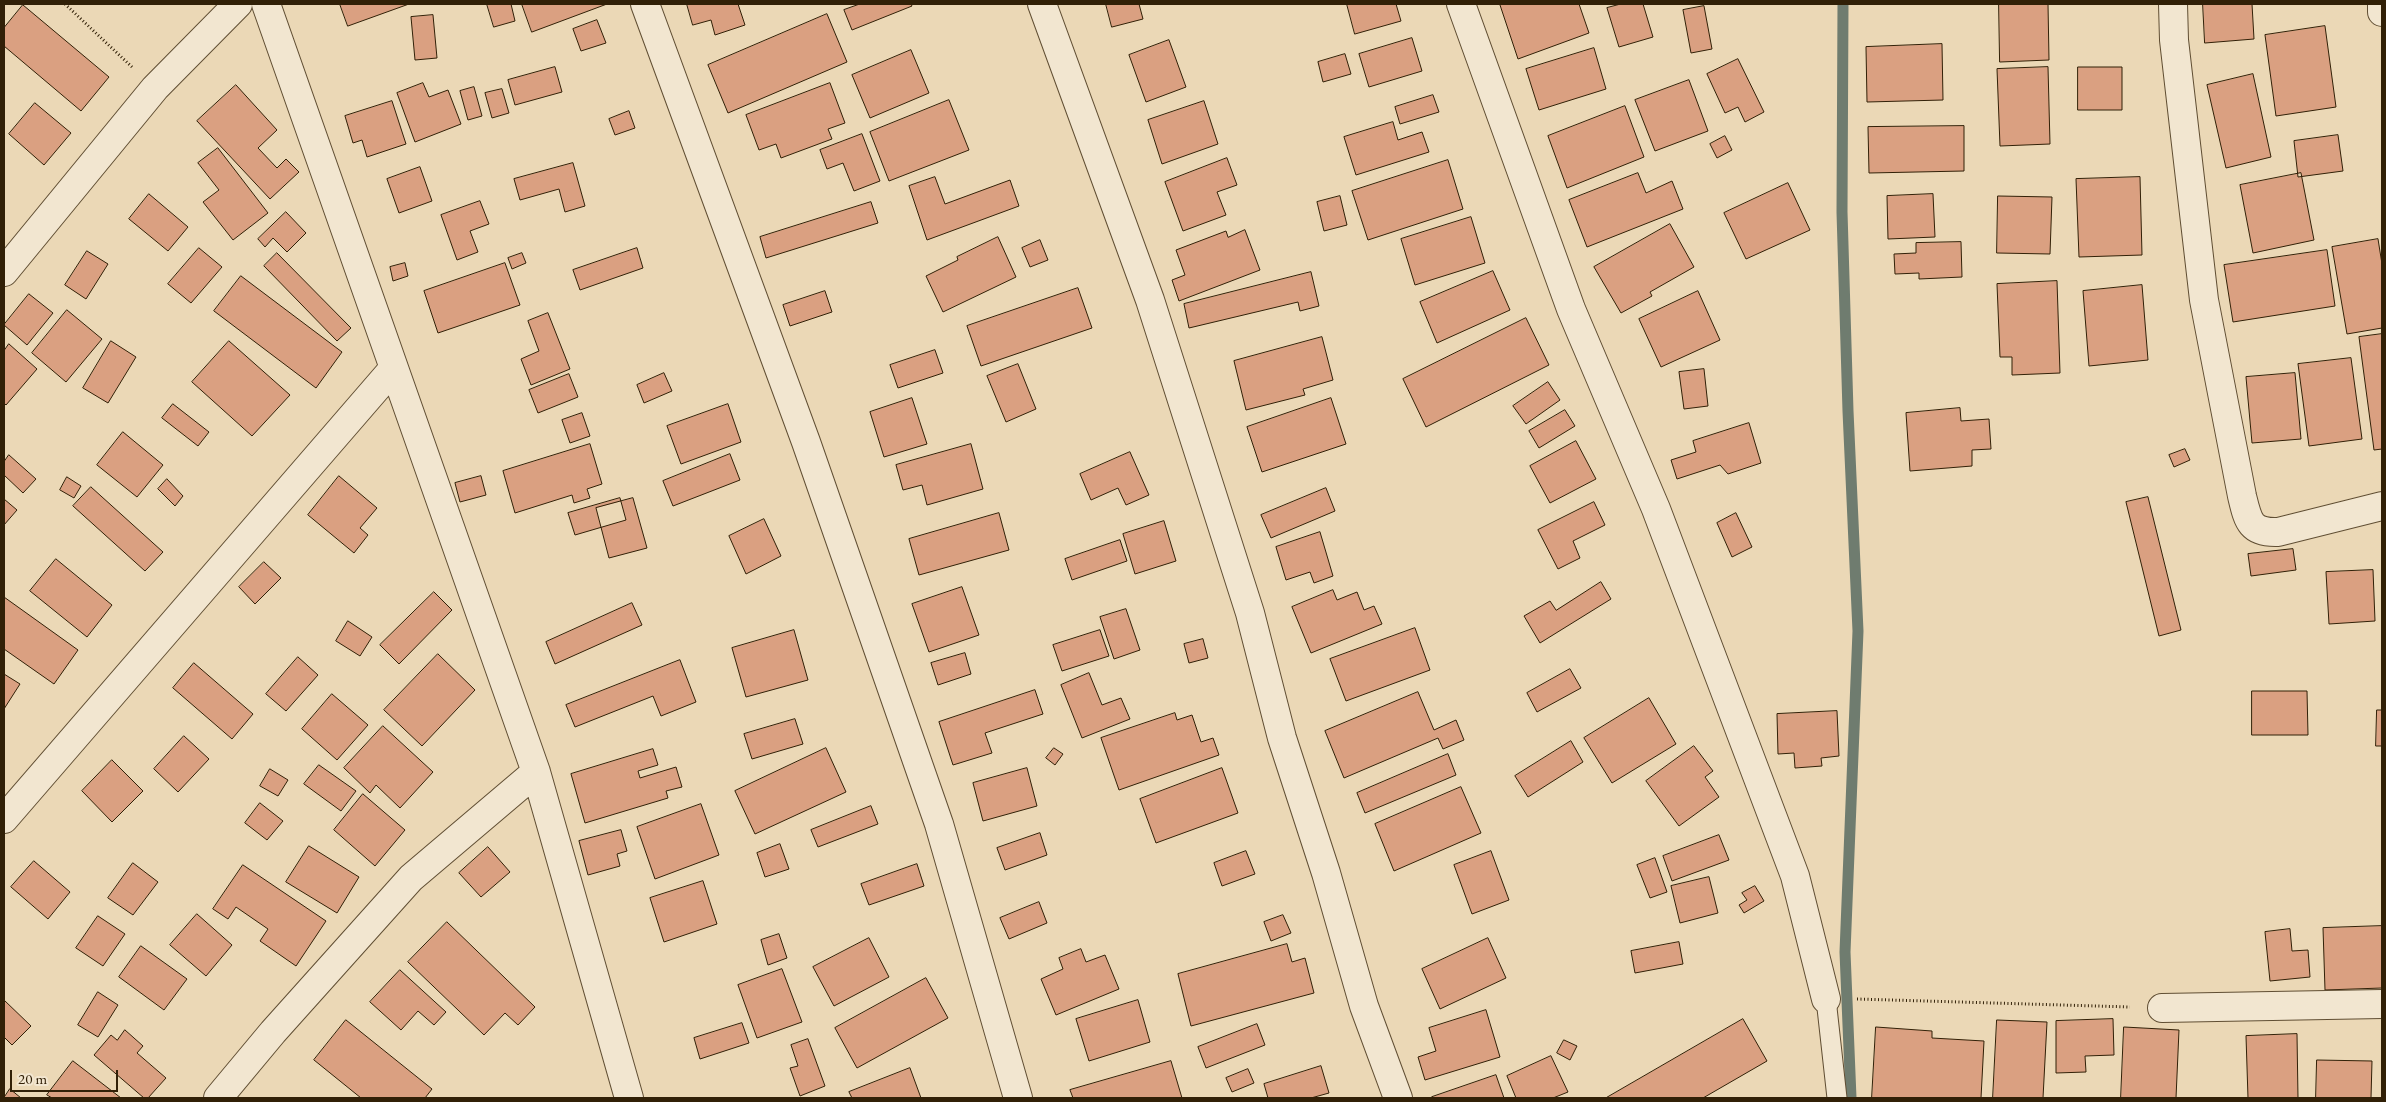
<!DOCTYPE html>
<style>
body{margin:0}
#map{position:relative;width:2386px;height:1102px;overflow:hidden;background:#ebd8b6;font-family:"EB Garamond",serif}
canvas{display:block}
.frame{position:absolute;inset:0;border:5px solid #312007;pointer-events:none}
.scale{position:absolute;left:10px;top:1070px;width:108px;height:22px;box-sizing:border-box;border:2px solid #312007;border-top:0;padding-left:6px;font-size:15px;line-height:18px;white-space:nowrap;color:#312007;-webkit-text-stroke:4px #f2e6d0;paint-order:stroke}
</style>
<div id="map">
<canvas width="2386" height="1102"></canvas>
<div class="frame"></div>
<div class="scale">20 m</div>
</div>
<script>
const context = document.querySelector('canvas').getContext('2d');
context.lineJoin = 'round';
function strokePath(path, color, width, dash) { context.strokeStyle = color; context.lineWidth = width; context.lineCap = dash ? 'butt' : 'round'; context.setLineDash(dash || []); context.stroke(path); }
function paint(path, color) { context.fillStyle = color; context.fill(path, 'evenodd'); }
strokePath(new Path2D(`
 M1843,4l-1,208 6,199 10,220 -13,321 6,146`), '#6f7c6f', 11);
const building = new Path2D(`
 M340,4h69l-61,22z
 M487,4h24l4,17 -21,6z
 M522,4h85l-75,28z
 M687,4h51l7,21 -30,10 -4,-15 -18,5z
 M860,4h51l1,2 -60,24 -8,-20z
 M1106,4h33l4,15 -31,8z
 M1347,4h49l5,17 -46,13z
 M1504,4h75l10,29 -71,26 -18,-54z
 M1621,4h22l10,33 -34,10 -12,-39z
 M1999,4h49l1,56 -49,2z
 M2203,4h49l2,35 -49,4z
 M23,5l86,72 -28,34 -77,-65v-18z
 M1704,6l8,43 -21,4 -8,-43z
 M827,14l20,48 -119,51 -20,-48z
 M433,15l4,43 -22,2 -4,-43z
 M597,20l9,23 -25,8 -8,-22z
 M2325,26l11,81 -60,9 -11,-81z
 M1412,38l10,33 -53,16 -10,-33z
 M1169,40l17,47 -40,15 -17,-47z
 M1942,44l1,56 -76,2 -1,-55z
 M1594,48l12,41 -67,21 -13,-41z
 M911,50l18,43 -59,25 -18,-43z
 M1345,54l6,20 -28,8 -5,-20z
 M1738,59l26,53 -19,10 -7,-15 -13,6 -18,-39z
 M555,67l7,25 -47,13 -7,-25z
 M2048,67l2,77 -50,2 -3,-77z
 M2078,67h44v43h-44z
 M2253,74l18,83 -45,11 -19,-83z
 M1689,80l19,51 -53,20 -20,-51z
 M423,83l6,14 19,-7 13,34 -46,18 -18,-49z
 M830,83l15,40 -17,6 4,10 -51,19 -5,-14 -17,6 -13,-35z
 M236,85l41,45 -19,18 19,20 9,-9 13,13 -29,27 -73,-78z
 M474,87l8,29 -14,4 -8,-29z
 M502,89l7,24 -17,5 -7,-25z
 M1433,95l6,17 -39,12 -5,-17z
 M949,100l20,50 -80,31 -19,-49z
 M392,101l14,43 -39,13 -5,-17 -9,3 -8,-27z
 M1204,101l14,43 -56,20 -14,-44z
 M35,103l36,30 -27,32 -35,-31z
 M1625,106l19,51 -77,31 -19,-52z
 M629,111l6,17 -20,7 -6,-16z
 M1393,122l5,18 24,-8 7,20 -73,23 -12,-38z
 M1964,126v45l-95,2 -1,-46z
 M862,134l18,47 -26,10 -11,-28 -16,6 -7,-19z
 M2338,135l5,36 -45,6 -4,-36z
 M1725,136l7,14 -15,8 -7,-14z
 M218,148l50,65 -35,27 -30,-38 16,-12 -21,-27z
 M1227,158l10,27 -20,7 9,23 -43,16 -18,-49z
 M1448,160l15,49 -95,31 -16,-49z
 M573,163l12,43 -20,6 -6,-23 -39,11 -6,-21z
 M420,167l12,34 -33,12 -12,-34z
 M1638,173l8,20 26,-12 11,28 -96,38 -18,-47z
 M2301,173l13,67 -61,13 -13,-68z
 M935,177l10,27 65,-24 9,26 -92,34 -18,-54z
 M2140,177l2,78 -63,2 -3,-78z
 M1788,183l22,47 -64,29 -22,-46z
 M149,194l39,33 -20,24 -39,-32z
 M1933,194l2,43 -47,2 -1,-43z
 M1340,196l7,29 -23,6 -7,-29z
 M1998,196l54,1 -2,57 -53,-1z
 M480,201l9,23 -19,7 8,21 -21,8 -16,-45z
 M871,202l7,21 -112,35 -6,-21z
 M286,212l20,21 -19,19 -14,-14 -8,9 -7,-8z
 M1471,217l14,46 -70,22 -14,-46z
 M1670,224l24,43 -44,25 2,4 -31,17 -27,-46z
 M1245,230l15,40 -81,31 -7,-21 13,-5 -9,-25 50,-19 2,6z
 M998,237l18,40 -73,35 -17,-36 32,-16 -1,-3z
 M2378,239l4,25v64l-35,6 -15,-87z
 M1040,240l8,20 -18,7 -8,-19z
 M1961,242l1,35 -43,2v-6l-24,1 -1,-20 22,-1v-10z
 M199,248l23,19 -31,36 -23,-19z
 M637,248l6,20 -63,22 -7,-20z
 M2327,250l8,56 -102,16 -9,-57z
 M87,251l21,13 -22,35 -21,-14z
 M277,253l74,75 -14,13 -73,-75z
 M522,253l4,10 -14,6 -4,-11z
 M405,263l3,13 -15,5 -3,-14z
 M505,263l15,42 -82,28 -14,-42z
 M1493,271l17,39 -73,33 -17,-41z
 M1311,272l8,34 -19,5 -2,-9 -109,26 -5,-24z
 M241,276l101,76 -26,36 -102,-77z
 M2057,281l3,92 -48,2v-18h-12l-3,-73z
 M2142,285l6,75 -59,6 -6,-75z
 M1078,288l14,40 -111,38 -14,-40z
 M825,291l7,21 -42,14 -7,-21z
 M1698,291l22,49 -59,27 -22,-48z
 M29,294l24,19 -26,32 -23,-20z
 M67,310l35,29 -36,43 -34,-29z
 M548,313l22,56 -39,16 -10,-26 18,-8 -11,-30z
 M1526,318l23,47 -123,62 -23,-48z
 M2382,334v115l-8,1 -15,-113z
 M1322,337l11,43 -30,9 2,6 -59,15 -12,-49z
 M111,341l25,16 -28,46 -25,-15z
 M229,341l61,54 -38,41 -60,-54z
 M9,344l28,25 -31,36 -2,-2v-52z
 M935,350l8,23 -45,15 -8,-23z
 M2351,358l11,81 -53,7 -11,-82z
 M1018,364l18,45 -30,13 -19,-46z
 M1704,369l4,37 -24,3 -5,-37z
 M664,373l8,18 -28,12 -7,-18z
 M2295,373l6,66 -49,4 -6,-66z
 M569,374l9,23 -40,16 -9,-23z
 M1548,382l12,18 -34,24 -13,-18z
 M912,398l15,46 -43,13 -14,-45z
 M1331,398l15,46 -84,28 -15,-45z
 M173,404l36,28 -11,14 -36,-28z
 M728,404l13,38 -60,22 -14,-38z
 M1960,408l1,13 28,-2 2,30 -19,1v16l-62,5 -4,-58z
 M1565,410l10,16 -36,22 -10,-17z
 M582,413l8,23 -20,7 -8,-23z
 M1749,423l12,40 -33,11 -8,-9 -43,14 -6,-19 25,-8 -3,-11z
 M123,432l40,33 -26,32 -40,-32z
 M1576,441l20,38 -46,24 -20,-37z
 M590,444l12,40 -15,5 3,9 -16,5 -2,-8 -57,18 -12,-42z
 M971,444l12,45 -56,16 -5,-20 -19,5 -7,-25z
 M2185,449l5,11 -16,7 -5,-12z
 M1130,452l19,43 -23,10 -8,-17 -27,12 -11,-26z
 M730,454l10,26 -67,26 -10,-25z
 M9,455l27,24 -13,14 -19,-18v-13z
 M339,476l38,32 -17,20 8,7 -14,18 -46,-38z
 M481,476l5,19 -26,7 -5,-19z
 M67,477l14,9 -7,12 -14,-8z
 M167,479l16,17 -8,10 -17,-17z
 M91,487l72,65 -18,19 -72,-65z
 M1326,488l9,23 -64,27 -10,-23z
 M2148,497l33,133 -22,6 -33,-134z
 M620,498l6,22 -51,15 -7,-22z
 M633,498l14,50 -38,10 -13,-50z
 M4,499l13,11 -13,15z
 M1594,502l11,23 -32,16 7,17 -22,11 -20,-39z
 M999,513l10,37 -90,25 -10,-36z
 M1736,513l16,34 -20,10 -15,-34z
 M764,519l17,37 -35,18 -17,-38z
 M1164,521l12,40 -41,13 -12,-40z
 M1320,532l13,44 -19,7 -4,-11 -24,8 -10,-33z
 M1120,540l7,21 -55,19 -7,-21z
 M2293,549l3,21 -45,6 -3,-22z
 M56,559l56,46 -25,32 -57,-46z
 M264,562l17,16 -26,26 -16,-17z
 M2373,570l2,51 -46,3 -3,-52z
 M1601,582l10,17 -71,44 -16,-27 26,-15 6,9z
 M962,587l17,48 -50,17 -17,-48z
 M1333,590l4,10 20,-8 7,18 10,-4 8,18 -71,29 -19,-46z
 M434,592l18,18 -53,54 -19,-19z
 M4,597l74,53 -24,34 -50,-35z
 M632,603l10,22 -87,39 -9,-22z
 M1126,609l14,41 -26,9 -14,-42z
 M348,621l24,16 -12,19 -24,-15z
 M1415,628l15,42 -84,31 -16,-42z
 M794,630l14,50 -62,17 -14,-49z
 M1100,630l9,26 -47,15 -9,-26z
 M1203,639l5,19 -19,5 -5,-19z
 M965,653l6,21 -33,11 -7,-22z
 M438,654l37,36 -53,56 -38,-36z
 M298,657l20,18 -32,36 -20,-17z
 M680,660l16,42 -35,14 -8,-20 -78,31 -9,-22z
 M194,663l59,51 -21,25 -59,-51z
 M1570,669l11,19 -44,24 -10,-19z
 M1089,673l13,32 19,-7 9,21 -48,19 -21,-53z
 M4,674l16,10 -16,25z
 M1035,690l8,24 -58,19 7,20 -39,12 -14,-43z
 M2252,691h55l1,44h-56z
 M1418,692l16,38 22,-10 8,20 -21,9 -5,-11 -94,40 -19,-47z
 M332,694l36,31 -31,35 -35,-31z
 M1649,698l27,46 -64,39 -28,-45z
 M2377,710h5v36h-6z
 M1837,711l2,45 -18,2 1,8 -27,2 -1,-15 -16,1 -1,-40z
 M1175,713l2,7 15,-5 9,27 12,-4 6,17 -100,35 -18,-52z
 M795,719l8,25 -51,15 -8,-25z
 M383,726l50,46 -33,36 -24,-23 -6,8 -26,-25z
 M184,736l25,23 -31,33 -24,-23z
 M1571,741l12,21 -55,35 -13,-21z
 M1694,746l19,25 -8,6 14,20 -40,29 -33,-45z
 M826,748l20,44 -91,42 -20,-43z
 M1054,748l9,6 -8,11 -9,-7z
 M653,749l5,16 -20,6 2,7 36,-11 6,20 -16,4 2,7 -83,25 -14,-49z
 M1448,754l8,21 -91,38 -8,-20z
 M112,760l31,31 -31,31 -30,-31z
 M319,765l37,26 -15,20 -37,-27z
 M1027,768l10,38 -54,15 -10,-38z
 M1222,768l16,45 -82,30 -16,-44z
 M270,769l18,11 -10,16 -18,-10z
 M1461,787l20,46 -87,38 -19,-47z
 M363,794l42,36 -30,36 -41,-36z
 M260,803l23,18 -16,19 -22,-17z
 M701,804l18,51 -64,24 -18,-52z
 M871,806l7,18 -60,23 -7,-17z
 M621,830l6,21 -10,3 3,12 -32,9 -9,-34z
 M1040,833l7,22 -42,15 -8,-22z
 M1719,835l10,25 -57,21 -9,-25z
 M780,844l9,25 -24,8 -8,-24z
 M309,846l50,31 -22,36 -51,-31z
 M488,847l22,25 -29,25 -22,-24z
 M1246,851l9,23 -33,12 -8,-23z
 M1491,851l18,49 -37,14 -18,-49z
 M1655,858l12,34 -17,6 -13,-33z
 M34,861l36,31 -22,27 -37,-32z
 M133,863l25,19 -25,33 -25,-17z
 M917,864l7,22 -55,19 -8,-21z
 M243,865l83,56 -30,45 -36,-25 8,-12 -32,-22 -8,12 -15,-10z
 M1709,877l9,36 -38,10 -9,-37z
 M703,881l14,43 -53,18 -14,-44z
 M1755,886l9,15 -20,12 -5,-8 8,-5 -5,-7z
 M1039,902l8,21 -38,16 -9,-21z
 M197,914l35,31 -26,31 -36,-31z
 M1283,915l8,18 -20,8 -7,-19z
 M98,916l27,18 -22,32 -27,-18z
 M447,922l88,85 -17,18 -13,-12 -21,22 -76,-73z
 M2382,926v62l-57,2 -2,-62z
 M2290,929l2,22 16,-1 2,27 -40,4 -5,-49z
 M779,934l8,24 -19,7 -7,-25z
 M869,938l20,39 -55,29 -21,-39z
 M1488,938l18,40 -66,31 -18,-40z
 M1679,942l4,22 -48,9 -4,-22z
 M1287,944l5,18 13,-4 9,35 -123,33 -13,-52z
 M141,946l46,33 -23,31 -45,-33z
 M1081,949l5,13 19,-7 14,34 -63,26 -15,-36 22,-10 -4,-11z
 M782,969l20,53 -45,16 -19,-53z
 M400,970l46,42 -12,13 -16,-14 -17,19 -31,-28z
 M926,978l22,40 -91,50 -22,-40z
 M98,992l20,13 -20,32 -20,-12z
 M4,1000l27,26 -19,19 -8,-8z
 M1138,1000l12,42 -61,19 -13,-42z
 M1486,1010l14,47 -75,23 -7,-23 18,-6 -7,-23z
 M1743,1019l24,42 -64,37h-97z
 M2113,1019l1,36 -29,1 1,16 -30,1v-52z
 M346,1020l86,69 -7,9h-64l-47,-38z
 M1997,1020l50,2 -4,76h-50z
 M742,1023l7,20 -49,16 -6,-21z
 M1257,1024l8,21 -59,23 -8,-21z
 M1876,1027l56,4v7l52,3 -3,57h-109z
 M2124,1027l55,3 -3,68h-55z
 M125,1030l18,16 -6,7 29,25 -18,20h-4l-50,-43 17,-20 6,5z
 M2297,1034l1,64h-50l-2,-62z
 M808,1039l17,47 -25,10 -10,-28 8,-2 -7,-21z
 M1564,1040l13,6 -7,14 -13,-7z
 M1551,1056l17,36 -15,6h-37l-9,-22z
 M2317,1060l55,1 -1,37h-55z
 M73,1061l48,37h-69l-5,-3z
 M1171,1061l11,37h-109l-3,-8z
 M1321,1066l8,27 -18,5h-43l-4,-14z
 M910,1068l11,30h-69l-3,-6z
 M1248,1069l6,14 -22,9 -6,-14z
 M1496,1075l8,23h-71l-1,-1z
 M10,1089l11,9h-17z`);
paint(building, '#daa081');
strokePath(building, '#312007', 1);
const lane = new Path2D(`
 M1826,999l11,99`);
const street = new Path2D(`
 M266,4l270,768 93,326
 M645,4l161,438 133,382 79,274
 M1042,4l108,296 100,313 32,125 44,135 38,133 34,92
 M1461,4l110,305 85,200 139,367 31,123
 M2173,4l1,36 30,260 38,196c6,25 8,37 36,36l104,-26
 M2382,4v8
 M4,272l151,-184 83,-84
 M4,819l389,-450
 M2162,1008l220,-4
 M218,1098l55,-66 138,-154 125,-106`);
strokePath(lane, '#604e33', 21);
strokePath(street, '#604e33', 30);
strokePath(new Path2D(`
 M65,4l67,63
 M1857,999l273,8`), '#312007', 3, [1, 2.5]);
strokePath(lane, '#f2e6d0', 19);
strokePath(street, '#f2e6d0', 28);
</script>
